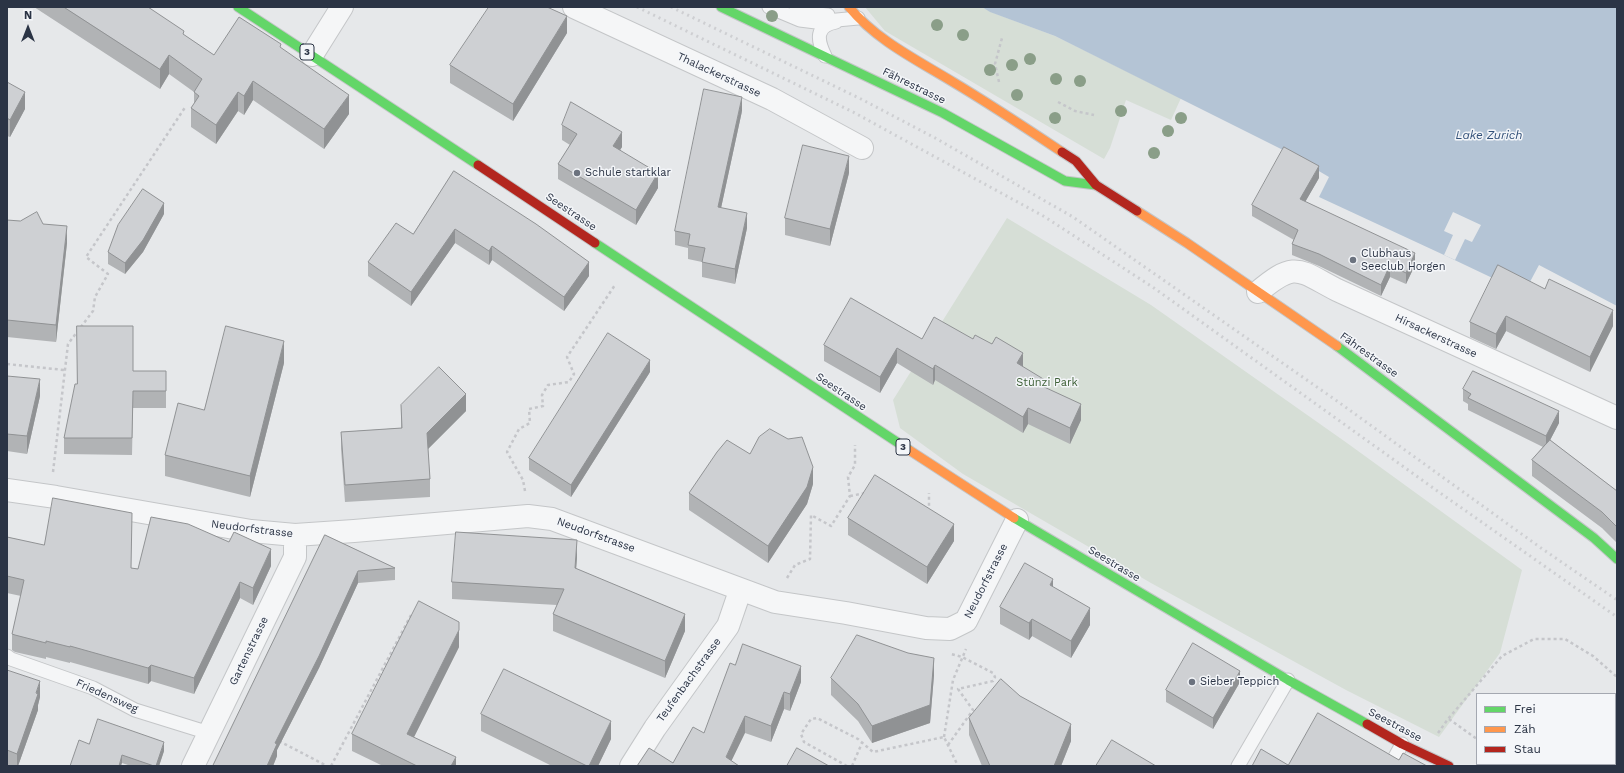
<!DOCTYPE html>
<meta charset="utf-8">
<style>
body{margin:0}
#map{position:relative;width:1624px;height:773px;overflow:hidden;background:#e6e8ea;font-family:"Work Sans",sans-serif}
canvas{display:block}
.frame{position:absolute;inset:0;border:8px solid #2b3445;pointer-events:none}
.legend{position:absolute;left:1476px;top:693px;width:140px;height:72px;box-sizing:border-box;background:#f4f6f9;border:1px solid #a4a8b1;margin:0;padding:5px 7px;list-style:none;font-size:12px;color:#2b3445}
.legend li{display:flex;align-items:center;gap:8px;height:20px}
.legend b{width:20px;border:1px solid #a4a8b1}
.north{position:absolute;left:8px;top:8px;width:40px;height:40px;-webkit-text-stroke:3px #f4f6f9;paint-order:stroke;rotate:0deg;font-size:11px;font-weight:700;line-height:16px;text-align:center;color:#2b3445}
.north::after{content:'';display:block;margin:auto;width:14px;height:18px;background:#2b3445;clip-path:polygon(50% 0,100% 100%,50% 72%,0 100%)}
</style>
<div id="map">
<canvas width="1624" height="773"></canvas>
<div class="frame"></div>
<ul class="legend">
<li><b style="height:5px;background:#63d668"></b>Frei</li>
<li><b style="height:5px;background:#ff974d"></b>Zäh</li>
<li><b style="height:5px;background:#b3261e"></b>Stau</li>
</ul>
<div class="north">N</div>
</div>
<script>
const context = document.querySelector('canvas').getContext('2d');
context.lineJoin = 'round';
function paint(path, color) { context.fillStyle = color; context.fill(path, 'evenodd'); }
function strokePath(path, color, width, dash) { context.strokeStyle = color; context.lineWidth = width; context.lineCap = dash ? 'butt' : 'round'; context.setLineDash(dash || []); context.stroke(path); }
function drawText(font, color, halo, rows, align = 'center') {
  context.font = font + ' "Work Sans",sans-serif'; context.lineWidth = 3; context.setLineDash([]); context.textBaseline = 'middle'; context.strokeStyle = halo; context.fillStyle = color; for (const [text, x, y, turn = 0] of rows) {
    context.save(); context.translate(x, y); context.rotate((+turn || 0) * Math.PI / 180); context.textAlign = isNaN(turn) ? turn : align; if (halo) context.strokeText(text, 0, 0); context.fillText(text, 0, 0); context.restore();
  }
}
paint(new Path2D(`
 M865,7h117l9,5 64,24 126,62 -10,22 -45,-20 -16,48 -6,11 -219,-128z
 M1007,218l144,87 196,138 175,127 -22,83 -61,84 -93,-47 -195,-107 -188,-109 -63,-46 -7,-28z`), '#d6ded6');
paint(new Path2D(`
 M982,7h635v299l-78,-41 -15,28 -80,-38 -125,-58 10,-20 -46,-27 -228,-114 -65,-24z`), '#b4c4d5');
paint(new Path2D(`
 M1453,212l28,13 -9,17 -7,-3 -10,21 -11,-5 9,-20 -9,-4z`), '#e6e8ea');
const lane = new Path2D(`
 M769,7l31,13 16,2 42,-4
 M796,7l21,7 11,1
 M825,56c-8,-16 -10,-30 11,-34
 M7,656l4,3 82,29 42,22 74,23
 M1238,766l50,-86
 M1390,766l12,-22`);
const street = new Path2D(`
 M574,7l198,92 90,49
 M312,55l30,-48
 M1258,292c38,-32 40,-22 79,-2l280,128
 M7,490l49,7 195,34 44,4 59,-4 174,-15 24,3 223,83 71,11 80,15 24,1 16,-8 51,-101
 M193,766l102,-209v-22
 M631,766l24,-38 73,-102 12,-35`);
const fast = new Path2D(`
 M238,7l240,158
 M721,7l222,106 122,68 31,4
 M595,243l314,207
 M1337,346l257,192 23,21
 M1014,518l274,162 79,44`);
const slow = new Path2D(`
 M849,7c27,33 68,53 104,75 37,22 73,46 109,70
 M1137,211l50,32 150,103
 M909,450l105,68`);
const jam = new Path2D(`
 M1062,152l14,9 20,24 41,26
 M478,165l117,78
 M1367,724l35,20 47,22`);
strokePath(lane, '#c4c6c8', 15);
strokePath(street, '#c4c6c8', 24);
strokePath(fast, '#c4c6c8', 11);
strokePath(slow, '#c4c6c8', 11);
strokePath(jam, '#c4c6c8', 11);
strokePath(new Path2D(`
 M999,82l-4,-18 7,-26
 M1058,102l17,9 19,4
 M7,364l57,6
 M53,472l15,-128 25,-33 2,-14 13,-23 -22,-17 100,-151
 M525,491l-2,-11 -16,-28 12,-23 11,-6 -1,-14 14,-3 -1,-11 6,-10 21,-3 5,-8 -7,-17 48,-72
 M850,496l16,-3
 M926,511l3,-5v-13
 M787,578l8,-13 15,-6 1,-44 20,11 19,-30 -2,-19 7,-12v-20
 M1449,719l28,20
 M1438,733l10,-14 54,-63 32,-17h31l28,17 24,21
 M944,737l9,-57 13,-31
 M279,741l48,25
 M948,745l25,-35 -15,-21 35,-8 2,-4 -2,-4 -31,-16 -11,-3
 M1587,764l2,2
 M331,766l80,-151
 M847,766l-43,-24 -3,-8 10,-15 6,-1 41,21 15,13 71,-15 14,29
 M852,766l10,-23`), '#c5c6ca', 2.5, [3, 3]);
strokePath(lane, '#f5f6f7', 13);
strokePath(street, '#f5f6f7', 22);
strokePath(fast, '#63d668', 9);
strokePath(slow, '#ff974d', 9);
strokePath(jam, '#b3261e', 9);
strokePath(new Path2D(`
 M637,7l216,105 192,105 109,71 282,202 181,127
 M671,7l190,92 76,40 136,78 264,184 204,147 76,52`), '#cecfd2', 3, [2, 4]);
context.fillStyle = '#8a9e88';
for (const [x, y] of [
 [772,16],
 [937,25],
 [963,35],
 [1030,59],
 [1012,65],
 [990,70],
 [1056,79],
 [1080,81],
 [1017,95],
 [1121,111],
 [1055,118],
 [1181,118],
 [1168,131],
 [1154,153]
]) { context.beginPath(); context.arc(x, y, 6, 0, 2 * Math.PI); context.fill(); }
paint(new Path2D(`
 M34,7h114l36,28 30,20 67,-7 68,66 -25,35 -71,-49 -9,15 -6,-4 -22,33 -25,-17v-19l3,-3v-13l-25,-18 -9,15z
 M567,33l-54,88 -63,-38v-18z
 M7,82l18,27 -15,28 -3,-1z
 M742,111l-21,97 26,20 -12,56 -33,-7v-15l-14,-3v-11l-13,-3v-14z
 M562,125l60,22 -2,3 38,38 -22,37 -78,-46v-15l12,-19 -8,-5z
 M454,171l135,105 -25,35 -72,-51 -3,5 -34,-22 -44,63 -43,-30v-14l45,-28z
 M849,173l-19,73 -45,-11v-17z
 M1319,178l-14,24 110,63 -9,19 -16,-7 -9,19 -62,-30 -27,-11v-11l2,-4 -42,-24v-11z
 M164,214l-21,38 -18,22 -17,-10v-12z
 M7,220l36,4 24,19 -11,99 -49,-5z
 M1545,289l68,37 -23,46 -84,-41 -10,18 -26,-12v-15z
 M922,339h51l50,28 58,53 -11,24 -42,-20 -5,9 -88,-53 -2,5 -36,-22 -17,30 -56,-32v-16z
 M284,363l-34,134 -85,-21v-21l39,-45z
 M133,371h33v37h-33l-1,47 -68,-1v-16l13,-54z
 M650,372l-79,125 -42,-27v-12z
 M7,376l33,20 -13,58 -20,-3z
 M1463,389l96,34 -9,17 67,51v52l-15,-15 -70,-52v-16l11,-13 -75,-37v-6l-5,-3z
 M401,405l65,6 -38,38 2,30v18l-85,5 -4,-53v-17l60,-4z
 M750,454l63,30 -6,20 -39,59 -79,-53v-17z
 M848,518l106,23 -27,43 -79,-49z
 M7,523l1,14 123,31 7,1 133,-3 -18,39 -13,-7 -46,96 -43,-13 -3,3 -78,-22v1l-24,-6v2l-31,-7 -3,-2v-16l9,-38 -14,-3z
 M325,535l70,33v12l-37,3 -39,85 -42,82v6l-4,10h-60z
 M577,557l-1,11 109,63 -20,47 -112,-47v-17l4,-9 -105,-6v-17z
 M1053,587l37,38 -19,33 -39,-22 -3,4 -29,-16v-17z
 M459,630v17l-45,90 42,29h-73l-31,-15v-17z
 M735,665l66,17 -11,29 -6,-2 -13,33 -26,-9 -72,30 31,-30z
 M7,670l33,27 -2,8v5l-20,56h-11z
 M934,675l-4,48 -58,20 -14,-22 -27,-26v-17z
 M1240,682l-27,47 -47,-27v-12z
 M1020,696l51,45 -10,25h-79l-13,-31v-17z
 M481,714l130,25 -13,27h-46l-71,-35z
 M89,744l75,7 -5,15h-28l-9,-3z`), '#b1b3b5');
paint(new Path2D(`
 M567,16v17l-54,88v-17z
 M169,55v19l-9,15v-20z
 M253,81v19l-9,15v-19z
 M25,92v17l-15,28v-17z
 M238,92v19l-22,33v-19z
 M349,95v19l-25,35v-20z
 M742,97v14l-24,111v-15z
 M622,132v15l-9,14v-15z
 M849,156v17l-19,73v-17z
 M1319,166v12l-19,33v-12z
 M658,173v15l-22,37v-15z
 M164,203v11l-21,38 -18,22v-11z
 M747,213v15l-12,56v-15z
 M67,226v17l-11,99v-17z
 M455,229v14l-44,63v-14z
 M492,246v14l-3,5v-14z
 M1415,253v12l-9,19v-11z
 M589,262v14l-25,35v-14z
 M1390,265v12l-9,19v-11z
 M1613,310v16l-23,46v-15z
 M1506,316v15l-10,18v-15z
 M284,341v22l-34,134v-21z
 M897,348v15l-17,30v-16z
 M1023,353v16l-6,-6z
 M650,360v12l-79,125v-12z
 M935,365v15l-2,5v-16z
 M40,379v17l-13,58v-18z
 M1045,380v16l-3,-10z
 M466,394v17l-39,39v-17z
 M1081,404v16l-11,24v-16z
 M1028,408v16l-5,9v-16z
 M1559,411v12l-13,25v-12z
 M813,467v17l-6,20 -39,59v-17z
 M8,523v17l-1,3v-16z
 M954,524v17l-27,43v-17z
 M577,540v17l-2,28v-17z
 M271,549v17l-18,39v-17z
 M358,571v12l-39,85 -42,82v6l-4,10h-6l8,-23z
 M1053,579v17l-3,-11z
 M240,582v16l-46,96v-16z
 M1090,608v17l-19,33v-17z
 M685,614v17l-20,47v-17z
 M1032,619v17l-3,4v-17z
 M459,630v17l-52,104v-17z
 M934,658v17l-4,48 -58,20v-17z
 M151,665v16l-3,3v-16z
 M801,666v16l-11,29v-17z
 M1240,671v11l-27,47v-11z
 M40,681v16l-2,8v5l-20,56h-1v-12z
 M784,692v17l-13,33v-16z
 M745,716v17l-16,33 -3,-9z
 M611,721v18l-13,27h-9z
 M1071,724v17l-10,25h-7z
 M164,742v9l-5,15h-3z
 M122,755v8l-1,3h-2z
 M456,757v9h-5z`), '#909294');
const building = new Path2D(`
 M64,7h84l36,24 -1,3 31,21 25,-38 42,27 -1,3 69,48 -25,34 -71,-48 -9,15 -6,-4 -22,33 -25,-17 8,-12 -5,-4 8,-13 -33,-24 -9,14z
 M489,7h58l20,9 -54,88 -63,-39z
 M7,82l18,10 -15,28 -3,-2z
 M704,89l38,8 -24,110 29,6 -12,56 -33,-7 3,-14 -17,-3 2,-11 -15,-3z
 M571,102l51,30 -9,14 45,27 -22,37 -78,-46 19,-30 -15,-9z
 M803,145l46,11 -19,73 -45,-11z
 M1284,147l35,19 -19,33 115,54 -9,20 -16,-8 -9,20 -62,-31 -27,-10 6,-14 -46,-25z
 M454,171l82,53 53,38 -25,35 -72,-51 -3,5 -34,-22 -44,63 -43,-30 28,-39 17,11z
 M143,189l21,14 -21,37 -18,23 -17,-11 10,-27z
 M37,212l6,12 24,2 -11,99 -49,-5v-100l13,1z
 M1498,265l47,24 4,-10 64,31 -23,47 -84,-41 -10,18 -26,-12z
 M851,298l71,41 12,-22 39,22 2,-4 17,9 4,-7 27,16 -6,10 28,17 -3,6 39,18 -11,24 -42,-20 -5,9 -88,-52 -2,4 -36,-21 -17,29 -56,-32z
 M77,326h56v45h33v20h-33l-1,47h-68l11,-54h2z
 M226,326l58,15 -34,135 -85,-21 13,-52 26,7z
 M608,333l42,27 -79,125 -42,-27z
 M439,367l27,27 -39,39 3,46 -85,6 -4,-53 61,-4 -1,-23z
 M1473,371l86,40 -13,25 -78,-38 3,-4 -8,-5z
 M7,376l33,3 -13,57 -20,-2z
 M770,429l18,10 14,-2 11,30 -6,20 -39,59 -79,-53 28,-41 10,-12 23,14 9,-17z
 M1550,440l67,51v36l-15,-15 -70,-52z
 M875,475l79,49 -27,43 -79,-49z
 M53,498l79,15 -1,55 7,1 13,-52 37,7 41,18 5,-10 37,17 -18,39 -13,-6 -46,96 -43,-13 -3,3 -78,-22v1l-24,-6v2l-31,-8 -3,-1 12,-54 -17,-4v-39l37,8z
 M456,532l121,8 -2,28 110,46 -20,47 -112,-47 11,-25 -112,-7z
 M325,535l70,33 -37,3 -39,85 -44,87 2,1 -10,22h-54z
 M1025,563l28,16 -3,6 40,23 -19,33 -39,-22 -3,4 -29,-16z
 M419,601l40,21v8l-52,104 49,23 -5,9h-34l-65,-32z
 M857,635l51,18 26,5 -4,47 -58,21 -14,-22 -27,-26z
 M1193,643l47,28 -27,47 -47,-28z
 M743,644l58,22 -11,28 -6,-2 -13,34 -26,-10 -19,41 13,9h-102l12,-18 24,15 20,-36 11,6 26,-70 5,2z
 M504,669l107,52 -22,45h-2l-106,-52z
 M7,670l33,11 -4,12 2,1 -21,60 -10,-4z
 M1001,679l19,17 51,28 -17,42h-64l-21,-48z
 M1318,713l81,47 4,-7 24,13h-175l9,-17 27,16z
 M98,719l66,23 -8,24h-2l-32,-11 -3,11h-49l9,-26 10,4z
 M1112,740l44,26h-60z
 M797,748l32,18h-42z`);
paint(building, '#ced0d3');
strokePath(building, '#909294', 1);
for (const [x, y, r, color] of [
 [577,173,4,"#6c737f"],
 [1353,260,4,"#6c737f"],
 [1192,682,4,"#6c737f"]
]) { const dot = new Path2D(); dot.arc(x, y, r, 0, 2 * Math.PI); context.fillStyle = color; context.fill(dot); strokePath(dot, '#f4f6f9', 1.5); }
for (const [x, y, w] of [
 [307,52,14],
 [903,447,14]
]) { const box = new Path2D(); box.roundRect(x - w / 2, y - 8, w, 16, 3); context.fillStyle = '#f4f6f9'; context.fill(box); strokePath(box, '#2b3445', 1); }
drawText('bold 10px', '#2b3445', null, [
 ["3",307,52],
 ["3",903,447]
]);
drawText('11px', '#2b3445', '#f4f6f9', [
 ["Thalackerstrasse",719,75,25],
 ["Fährestrasse",914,86,26],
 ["Seestrasse",571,212,34],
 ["Hirsackerstrasse",1436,336,25],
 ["Fährestrasse",1369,355,36],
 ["Seestrasse",841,392,34],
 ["Neudorfstrasse",252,529,7],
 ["Neudorfstrasse",596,535,20],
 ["Seestrasse",1114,564,31],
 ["Neudorfstrasse",986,581,-63],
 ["Gartenstrasse",249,651,-64],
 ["Teufenbachstrasse",689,680,-54],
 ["Friedensweg",107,696,24],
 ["Seestrasse",1395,725,28]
]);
drawText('11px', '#2b3445', '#f4f6f9', [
 ["Schule startklar",585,173],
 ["Clubhaus",1361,254],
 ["Seeclub Horgen",1361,267],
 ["Sieber Teppich",1200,682]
], 'left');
drawText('11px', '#3f6138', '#f4f6f9', [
 ["Stünzi Park",1047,383]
]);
drawText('italic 12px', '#34527a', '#f4f6f9', [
 ["Lake Zurich",1489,135]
]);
</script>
